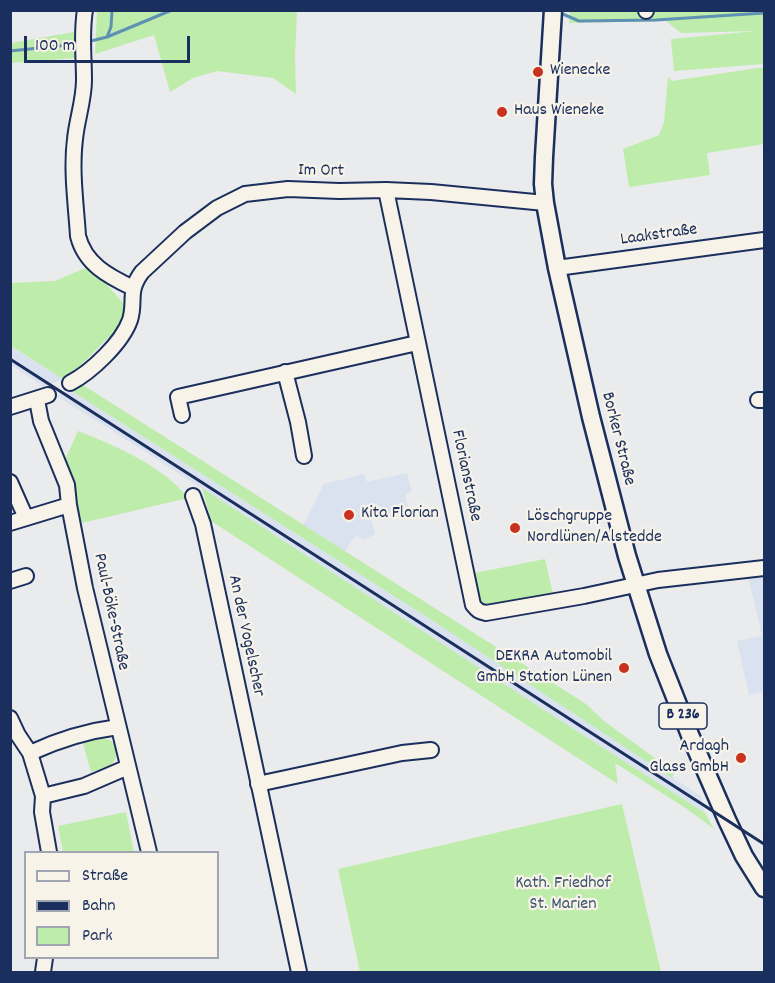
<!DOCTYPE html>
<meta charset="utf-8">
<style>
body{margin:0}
#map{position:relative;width:775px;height:983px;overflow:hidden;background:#eaebec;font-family:Dekko,sans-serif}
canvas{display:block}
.frame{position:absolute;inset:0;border:12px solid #1b2f5e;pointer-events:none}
.legend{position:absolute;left:24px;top:851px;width:195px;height:108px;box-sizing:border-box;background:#f7f3e8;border:2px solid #9fa5b1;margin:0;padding:8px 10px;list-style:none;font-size:18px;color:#1b2f5e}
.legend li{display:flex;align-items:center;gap:12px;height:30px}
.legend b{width:30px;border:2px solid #9fa5b1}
.scale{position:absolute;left:24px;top:36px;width:166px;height:27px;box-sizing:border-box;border:3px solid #1b2f5e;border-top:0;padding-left:8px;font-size:18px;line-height:21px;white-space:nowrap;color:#1b2f5e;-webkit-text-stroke:4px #f7f3e8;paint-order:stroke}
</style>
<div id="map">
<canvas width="775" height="983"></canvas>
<div class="frame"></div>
<ul class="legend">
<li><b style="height:8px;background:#f7f3e8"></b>Straße</li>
<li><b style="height:8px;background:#1b2f5e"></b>Bahn</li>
<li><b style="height:16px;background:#beedab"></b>Park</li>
</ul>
<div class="scale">100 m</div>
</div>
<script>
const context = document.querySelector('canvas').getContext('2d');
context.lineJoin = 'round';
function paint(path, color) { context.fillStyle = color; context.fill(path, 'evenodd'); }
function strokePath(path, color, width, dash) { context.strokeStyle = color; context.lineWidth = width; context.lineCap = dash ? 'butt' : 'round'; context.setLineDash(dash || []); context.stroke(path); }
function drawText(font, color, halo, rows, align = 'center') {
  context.font = font + ' Dekko,sans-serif'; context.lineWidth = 4.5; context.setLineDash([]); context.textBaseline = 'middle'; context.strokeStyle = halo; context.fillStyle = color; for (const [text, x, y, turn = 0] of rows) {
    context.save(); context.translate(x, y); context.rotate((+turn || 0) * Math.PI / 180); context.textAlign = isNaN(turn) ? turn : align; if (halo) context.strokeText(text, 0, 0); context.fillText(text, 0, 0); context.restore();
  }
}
paint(new Path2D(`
 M10,346l53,33 -19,8 -33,-22z
 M70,390l360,229 271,177 4,17 -150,-96 -411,-266 -87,-55z
 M407,473l5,19 -7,2 4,17 -38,7 4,16 -11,6 -8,-5 -11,16 -42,-26 21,-41 40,-10 3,8z
 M764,574v118l-15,3 -12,-54 25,-5 -14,-60z`), '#dae2f0');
paint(new Path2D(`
 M97,11h200l-2,46 1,37 -23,-16 -56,-7 -24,7 -23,14 -16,-57 -59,19z
 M570,11h194v53l-90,7 -3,-32 85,-8 -75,2 -15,-12 -97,2z
 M74,32l3,26 -66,5v-20z
 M764,67v77l-57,9 3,22 -81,12 -6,-38 36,-14 5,-13 4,-45 4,4z
 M90,266l36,40 -10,24 -35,35 -18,14 -52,-33 -1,-63 45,-2z
 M83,385l503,319 18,17 70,51 -2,6 -242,-159 -360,-229z
 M78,431c38,15 85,35 110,67l-106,25 -8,-34 -11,-25z
 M202,488l353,229 150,96 9,16 -27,-20 -72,-46 3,21 -407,-263z
 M545,559l8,35 -72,12 -6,-33z
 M96,736l14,4 7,6c0,21 -8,20 -26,26l-9,-32z
 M622,804l39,168h-301l-22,-103z
 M126,812l8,40h-71l-5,-26z`), '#beedab');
strokePath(new Path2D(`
 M558,12l21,9 77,-1 108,-7
 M107,37l4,-10 1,-17
 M87,42l20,-5 65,-27
 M10,51l68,-7`), '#5e91b3', 3);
const minor = new Path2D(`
 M85,10c-4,24 -1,46 -1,70 0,20 -7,39 -9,59 -4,32 1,65 3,97 7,28 30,40 55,52
 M646,10v1
 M386,190l87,415c4,5 6,7 13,8l98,-17 74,-16 106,-12
 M557,268l207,-28
 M285,372l13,50 6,34
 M70,383c21,-11 52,-40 60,-63 6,-19 -3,-28 12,-48l43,-40 32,-24 28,-14 43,-5 51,2 47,-1 45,2 114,11
 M37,400l4,21 26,64 2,20 16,83 64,264
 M758,400h6
 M10,407l38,-12
 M182,415l-4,-18 239,-54
 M10,482l16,36
 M193,496l10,28 96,448
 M10,523l59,-18
 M10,581l16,-5
 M10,718l8,17 12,18 13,43 -1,16 7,40
 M30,753c28,-13 57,-22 88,-26
 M258,784l144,-31 29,-3
 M43,796l41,-10 44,-19
 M43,972l2,-14`);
const major = new Path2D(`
 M553,10l-9,147 -1,27 2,19 12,65 34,149 36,139 31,98 32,81 37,85 17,36 20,32`);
strokePath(minor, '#1b2f5e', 18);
strokePath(major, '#1b2f5e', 21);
strokePath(minor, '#f7f3e8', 14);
strokePath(major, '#f7f3e8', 16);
strokePath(new Path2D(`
 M10,359l754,485`), '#1b2f5e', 3);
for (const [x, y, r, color] of [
 [538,72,6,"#c8321e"],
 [502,112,6,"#c8321e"],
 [349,515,6,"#c8321e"],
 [515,528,6,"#c8321e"],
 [624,668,6,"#c8321e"],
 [741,758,6,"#c8321e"]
]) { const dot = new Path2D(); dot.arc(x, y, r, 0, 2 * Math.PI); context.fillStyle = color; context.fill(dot); strokePath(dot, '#f7f3e8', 2); }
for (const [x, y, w] of [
 [683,716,48]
]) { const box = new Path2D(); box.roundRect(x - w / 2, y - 13, w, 26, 4.5); context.fillStyle = '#f7f3e8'; context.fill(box); strokePath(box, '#1b2f5e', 1.5); }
drawText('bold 16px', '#1b2f5e', null, [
 ["B 236",683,716]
]);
drawText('18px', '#1b2f5e', '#f7f3e8', [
 ["Wienecke",550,72],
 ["Haus Wieneke",514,112],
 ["Kita Florian",361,515],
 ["Löschgruppe",527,518],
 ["Nordlünen/Alstedde",527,539],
 ["DEKRA Automobil",612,658,"right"],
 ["GmbH Station Lünen",612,679,"right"],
 ["Ardagh",729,748,"right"],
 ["Glass GmbH",729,769,"right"]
], 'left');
drawText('18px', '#1b2f5e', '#f7f3e8', [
 ["Im Ort",321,172,1],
 ["Laakstraße",659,236,-8],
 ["Borker Straße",617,439,76],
 ["Florianstraße",465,476,78],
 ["Paul-Böke-Straße",110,612,78],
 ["An der Vogelscher",245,636,78]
]);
drawText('18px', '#3c556d', '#f7f3e8', [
 ["Kath. Friedhof",563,885],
 ["St. Marien",563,906]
]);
</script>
